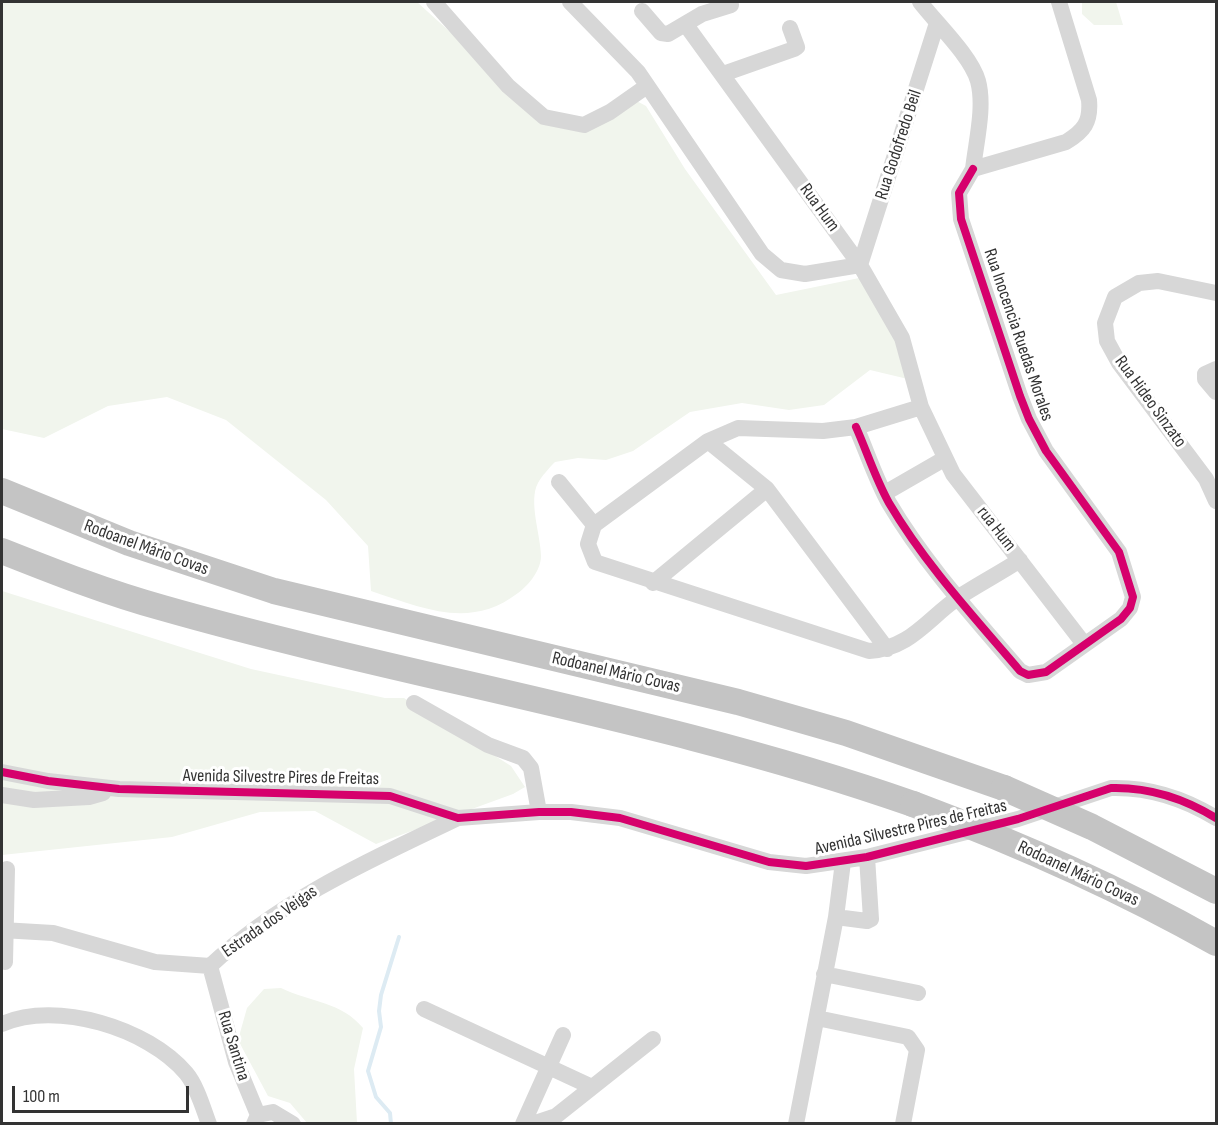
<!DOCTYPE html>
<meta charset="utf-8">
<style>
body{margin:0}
#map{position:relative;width:1218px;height:1125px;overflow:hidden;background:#fff;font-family:"Sofia Sans Condensed",sans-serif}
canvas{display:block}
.frame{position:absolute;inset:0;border:3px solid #333;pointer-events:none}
.scale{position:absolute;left:12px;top:1086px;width:177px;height:27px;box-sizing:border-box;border:3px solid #333;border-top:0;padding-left:8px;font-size:18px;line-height:21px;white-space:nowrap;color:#333;-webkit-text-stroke:4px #fff;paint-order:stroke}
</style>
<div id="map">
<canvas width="1218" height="1125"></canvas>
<div class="frame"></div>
<div class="scale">100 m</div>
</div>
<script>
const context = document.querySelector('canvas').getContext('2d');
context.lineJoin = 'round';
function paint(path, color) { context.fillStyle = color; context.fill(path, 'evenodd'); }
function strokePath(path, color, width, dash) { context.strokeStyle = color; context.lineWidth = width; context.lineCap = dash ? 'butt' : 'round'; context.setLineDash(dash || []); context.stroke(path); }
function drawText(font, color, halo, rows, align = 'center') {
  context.font = font + ' "Sofia Sans Condensed",sans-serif'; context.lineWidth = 6; context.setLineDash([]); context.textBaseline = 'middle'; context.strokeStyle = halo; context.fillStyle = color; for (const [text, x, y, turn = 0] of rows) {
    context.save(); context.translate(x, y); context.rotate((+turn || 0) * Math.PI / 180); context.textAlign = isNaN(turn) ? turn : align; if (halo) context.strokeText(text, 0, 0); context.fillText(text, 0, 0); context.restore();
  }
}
paint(new Path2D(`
 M2,2h415l127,115 40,8 47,-27 15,8 39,63 91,126 88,-18 36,62 12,41 -42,-10 -46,35 -35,5 -47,-7 -52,9 -57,39 -27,9 -28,-2 -23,4c-6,6 -13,14 -17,21 -10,18 3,53 3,73 0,14 -12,29 -23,37 -48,37 -95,15 -147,-2l-3,-45 -42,-46 -100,-80 -59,-23 -59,9 -64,32 -42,-9z
 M1082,2h34l7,23h-29l-12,-11z
 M2,591l249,78 134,29h19l107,68 14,21 -12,7 -137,50 -61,-33 -55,1 -88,25 -170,18z
 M281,988c29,14 61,14 82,40l-9,41 3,54h-50l-17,-20 -22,-7 -30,-56 9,-32 17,-19z`), '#f1f5ed');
strokePath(new Path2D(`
 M391,1124l-1,-11 -14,-16 -8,-26 13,-44 -2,-16 2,-16 18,-58`), '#ddebf3', 4);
strokePath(new Path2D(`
 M434,2l74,84 36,31 40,8 26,-13 37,-26
 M570,2l68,70 124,182 19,16 24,4 55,-9 77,-242
 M920,2c16,21 51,54 58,79 7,26 -2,61 -5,88
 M642,11l19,22 7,1 34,-20 29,-9
 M686,25l174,240 42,73 19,69 32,67 131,170
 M723,74l71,-25 3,-2 -7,-19
 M973,169l93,-27c18,-11 25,-20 23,-42l-30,-98
 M1216,293l-58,-12 -19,2 -24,14 -10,26 2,18 12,22 87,116 10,22
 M1216,369l-11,5v5l11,13
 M921,407l-65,20 -33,4 -85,-3 -30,13 -114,84 -6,19 7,18 274,89c42,-3 58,-32 90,-54 20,-13 41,-24 61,-37
 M856,427c11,25 20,53 33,76 36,61 85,114 131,168l8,4 18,-3 75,-53 9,-11 3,-11 -14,-45 -73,-101 -17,-32 -9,-23 -59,-177 -2,-26 14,-24
 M708,441l59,48 120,160
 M559,482l35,43
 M885,493l59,-34
 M653,583l114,-94
 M414,703l74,42 35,13 8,10 8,44
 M2,772l46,9 71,8 271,7 68,22 81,-6h32l49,6 149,44 37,4 61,-9 151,-38 93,-31c37,-1 74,11 105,30
 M2,795l32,5 55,-3 14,-4
 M836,917l31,4 4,-2 -4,-62
 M2,930l51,3 102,29 55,4
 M5,962l2,-93
 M210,966c72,-67 160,-106 248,-148
 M210,966l26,96 22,53 -4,9
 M824,974l94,19
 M424,1009l168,78
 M817,1018l91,19 9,13 -14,74
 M2,1024c54,-24 146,4 184,49 11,13 17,35 23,51
 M258,1115l15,-3 20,12
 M523,1124l40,-89
 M532,1124l24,-8 97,-77
 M796,1124l40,-207 7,-55`), '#d7d7d7', 16);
strokePath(new Path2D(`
 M2,491l127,52 145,48 464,111 108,31 158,55
 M2,551c53,21 106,42 161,57 249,71 505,110 750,196`), '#c4c4c4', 26);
strokePath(new Path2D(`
 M1004,788l88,39 124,64
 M913,804c104,39 206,84 303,139`), '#c4c4c4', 26);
strokePath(new Path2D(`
 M856,427c11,25 20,53 33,76 36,61 85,114 131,168l8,4 18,-3 75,-53 9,-11 3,-11 -14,-45 -73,-101 -17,-32 -9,-23 -59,-177 -2,-26 14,-24
 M2,772l46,9 71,8 271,7 68,22 81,-6h32l49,6 149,44 37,4 61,-9 151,-38 93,-31c37,-1 74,11 105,30`), '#d6006c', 8);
drawText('18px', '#333', '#fff', [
 ["Rua Godofredo Beil",899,145,-72],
 ["Rua Hum",819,208,54],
 ["Rua Inocencia Ruedas Morales",1018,335,71],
 ["Rua Hideo Sinzato",1150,402,54],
 ["rua Hum",996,529,52],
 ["Rodoanel Mário Covas",146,548,20],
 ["Rodoanel Mário Covas",616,673,13],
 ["Avenida Silvestre Pires de Freitas",281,778,1],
 ["Avenida Silvestre Pires de Freitas",911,828,-13],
 ["Rodoanel Mário Covas",1078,874,25],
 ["Estrada dos Veigas",270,922,-35],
 ["Rua Santina",233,1046,73]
]);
</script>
